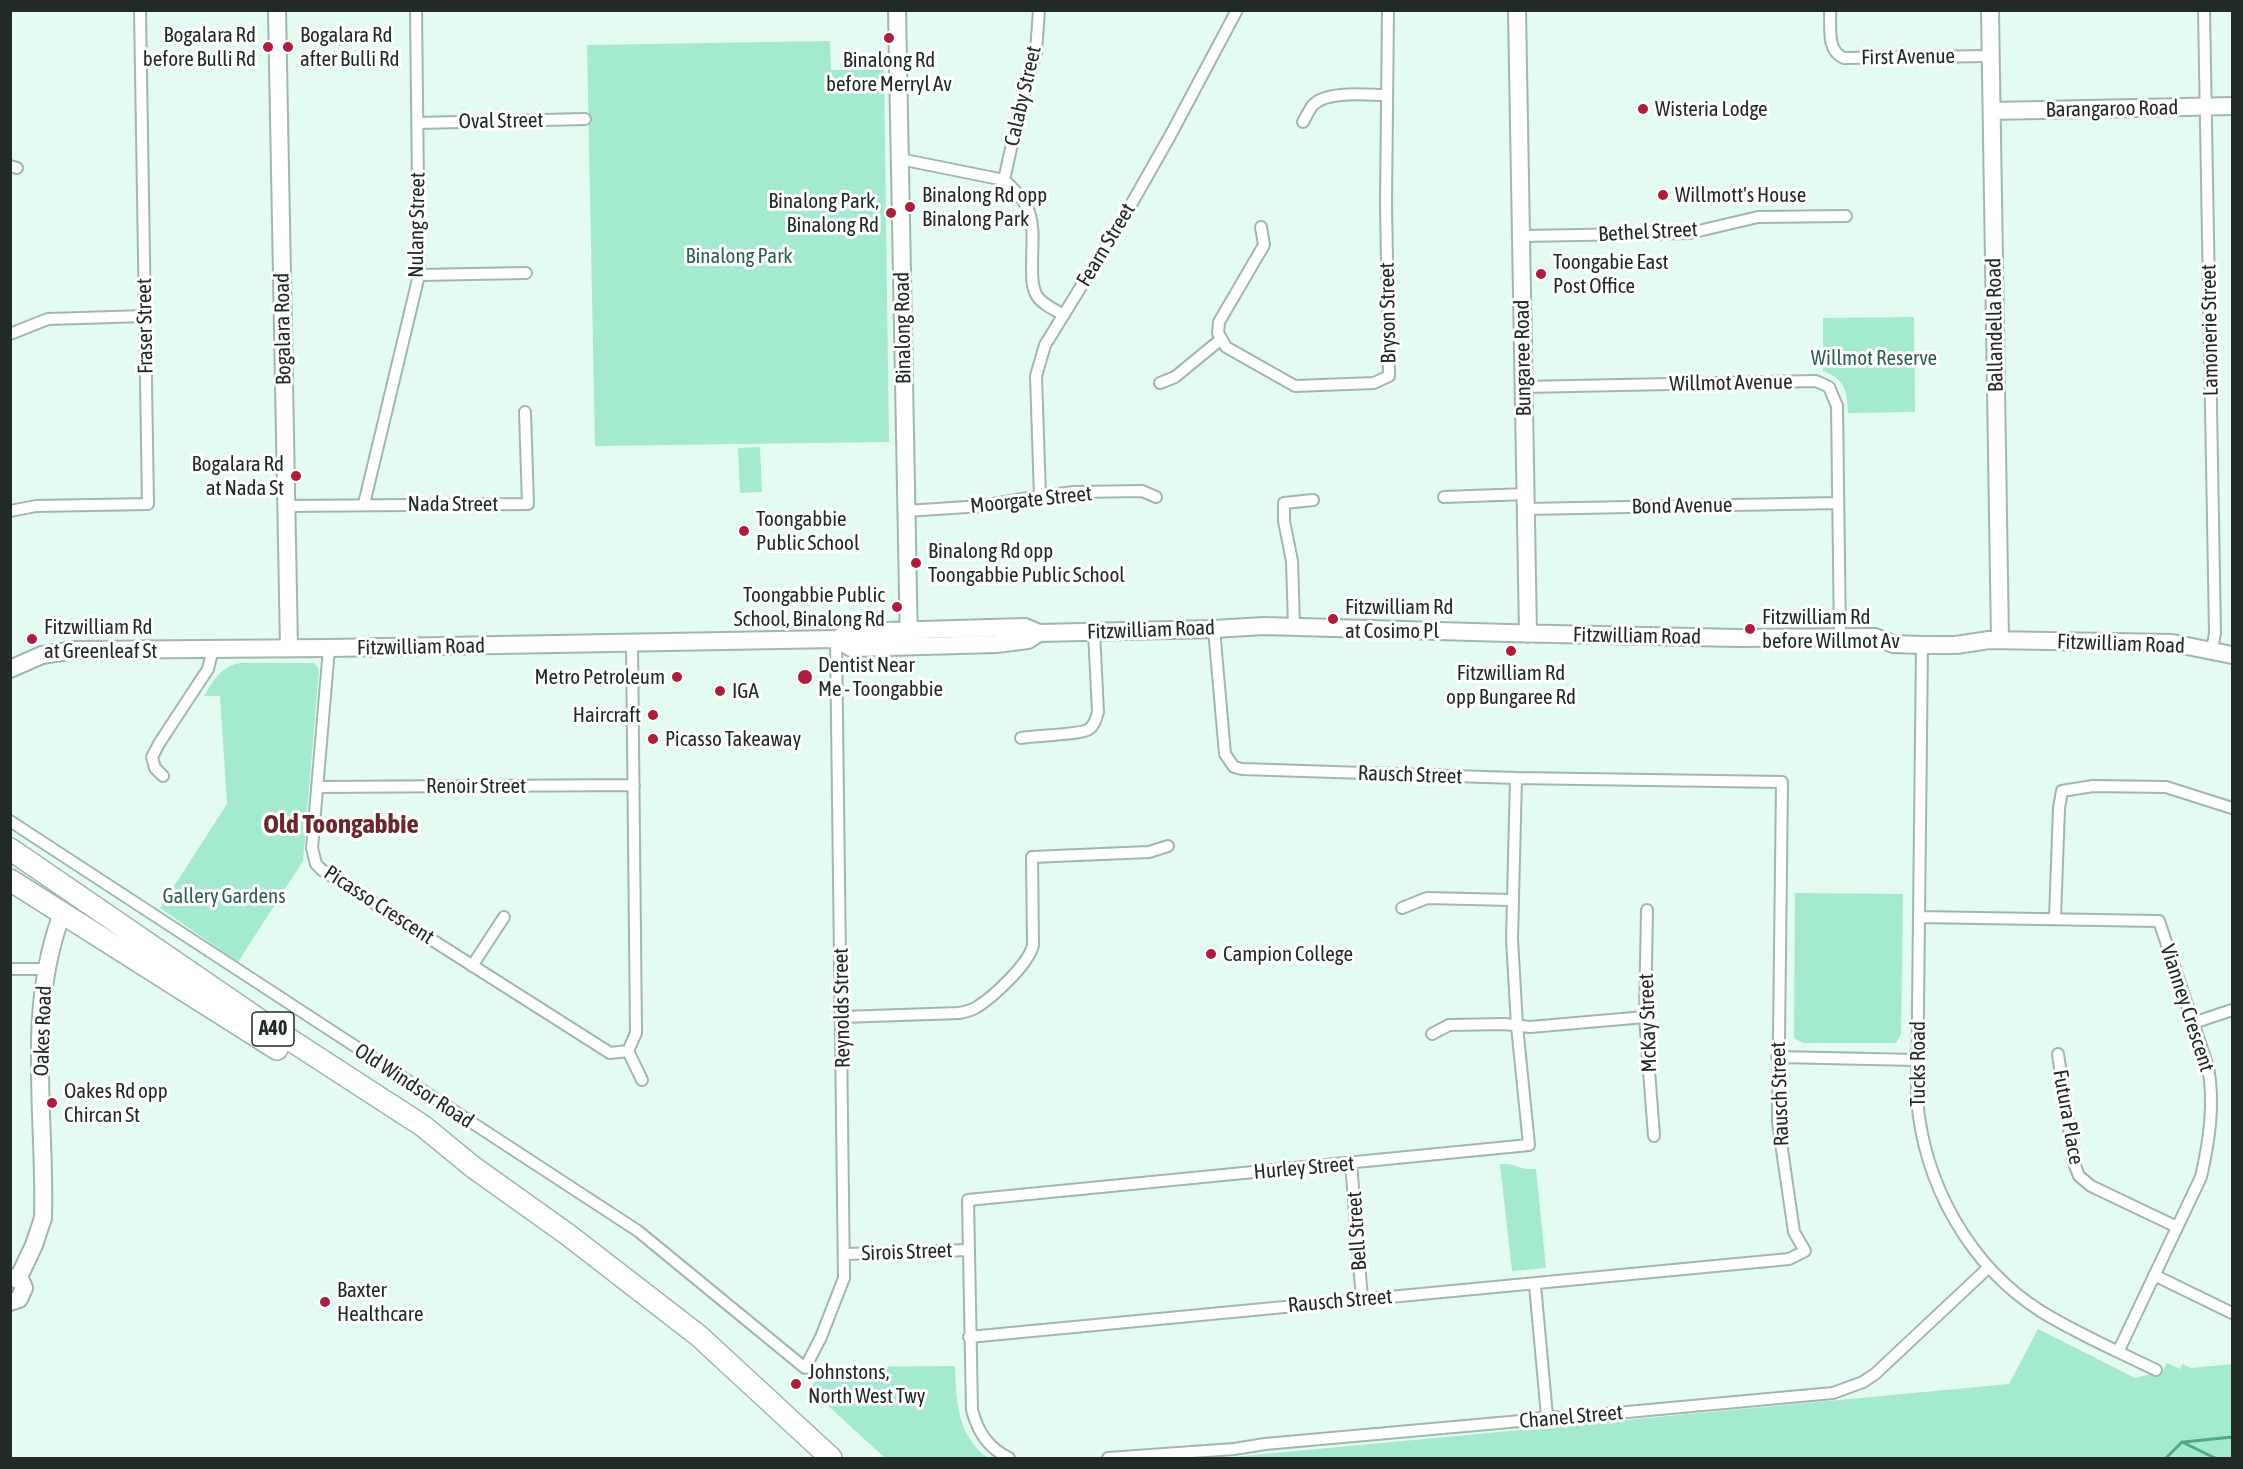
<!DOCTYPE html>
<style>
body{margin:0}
#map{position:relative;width:2243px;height:1469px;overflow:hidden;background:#e4fbf1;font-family:"Asap Condensed",sans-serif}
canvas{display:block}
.frame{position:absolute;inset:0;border:12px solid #222a26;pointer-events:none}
</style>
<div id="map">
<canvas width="2243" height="1469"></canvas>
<div class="frame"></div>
</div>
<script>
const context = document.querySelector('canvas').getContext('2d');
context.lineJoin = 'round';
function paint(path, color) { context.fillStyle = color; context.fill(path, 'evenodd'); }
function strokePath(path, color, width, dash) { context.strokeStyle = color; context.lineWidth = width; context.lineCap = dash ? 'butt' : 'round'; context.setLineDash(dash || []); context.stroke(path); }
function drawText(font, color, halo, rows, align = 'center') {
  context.font = font + ' "Asap Condensed",sans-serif'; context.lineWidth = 6; context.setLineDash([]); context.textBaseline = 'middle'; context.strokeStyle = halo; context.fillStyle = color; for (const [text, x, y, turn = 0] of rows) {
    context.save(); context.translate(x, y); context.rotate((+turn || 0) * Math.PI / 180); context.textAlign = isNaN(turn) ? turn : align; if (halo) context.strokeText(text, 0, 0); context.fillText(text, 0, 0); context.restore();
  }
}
paint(new Path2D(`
 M830,41l1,29 53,-1 5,373 -294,4 -8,-401z
 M1914,317l1,95 -67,1c0,-21 -4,-35 -25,-42v-53z
 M760,447l2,45 -22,1 -2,-45z
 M241,663h73l5,6 -16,192 -65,101 -78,-54 67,-104 -7,-108h-16c10,-16 17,-30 37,-33z
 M1795,893l108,1 -2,140 -5,9h-93l-9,-5z
 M1508,1164l18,5h10l10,99 -34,3 -12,-107z
 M2038,1329l97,49 28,-7 4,-8 13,6 2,-5 9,4 41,-4v94h-1010l787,-74z
 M955,1366c1,34 2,70 33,92h-103l-60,-55 -13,-17 12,-19z`), '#a4eace');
strokePath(new Path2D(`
 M2184,1442l48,-5
 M2166,1458l16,-16 33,16`), '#4ea989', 3);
const street = new Path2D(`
 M1830,10c1,17 -4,41 14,48l147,-2
 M2204,10l11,623 -3,17
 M1303,122c3,-5 6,-12 10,-17 14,-15 55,-10 74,-10
 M418,123l167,-4
 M900,159l104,21c35,31 28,45 28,89 0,9 0,19 5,27 6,9 18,14 27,19
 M10,166l7,2
 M1004,180l16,-72 16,-56 3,-42
 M1261,227l3,18 -45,77 -1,11 8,14 69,39 79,-3 15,-7 -3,-172 2,-194
 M1522,236l168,-3 68,-16 88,-1
 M419,275l107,-2
 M10,334l38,-15 97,-3
 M1160,383l15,-6 45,-37
 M1523,387l293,-6 13,6 8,19 3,232
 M1040,496l-4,-120 9,-31 79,-128 46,-81 67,-126
 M1444,497l82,-3
 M364,504l55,-229 -3,-265
 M286,506l242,-2 -3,-92
 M1526,509l312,-6
 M10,511l26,-5 112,-2 -8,-494
 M906,511l76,-5 58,-10 34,-4 68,-1 14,6
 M1294,626l-2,-65 -8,-40v-18l29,-3
 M1922,645l-5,454c7,85 52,167 125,213 36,22 75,39 114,58
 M329,648l-17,200 4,16 6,6 288,183 18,-2 8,-18 -4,-390
 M1021,738c15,-3 60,-3 68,-9 6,-4 7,-11 9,-17l-4,-80
 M163,776l-8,-8 -3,-11 8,-15 48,-73 5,-20
 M317,787l317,-2
 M10,821l628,410 167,137 16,-31 23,-59 -8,-639
 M1402,908l25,-10 84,2
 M1647,910l-2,107 9,119
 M1919,917l240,4 49,146c7,37 1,75 -7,110l-83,175
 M2055,918l4,-110 3,-17 31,-5 73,1 66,21
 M472,966l32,-49
 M10,969h35
 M842,1017l117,-4c6,-1 12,-2 18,-6 16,-10 52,-43 56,-62l-1,-88 117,-5 19,-6
 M2193,1023l39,-13
 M1432,1034l17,-9 55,-1 26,3 115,-10
 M628,1051l14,29
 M2058,1054l16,109 5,13 12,10 86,41
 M1777,1057l140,3
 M1351,1163l11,136
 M845,1254l124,-4
 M2154,1275l78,38
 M1535,1285l12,131
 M969,1337l820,-78 16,-8 -11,-19 -16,-110 4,-340 -266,-4 -274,-9 -8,-2 -9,-13 -11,-125
 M1009,1458c-21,-10 -31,-26 -37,-48l-4,-210 561,-55 -12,-119 -5,-87 4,-161
 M1108,1458l126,-9 31,-5 267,-24 15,-4 15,2 271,-25 30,-11 12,-8 113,-106`);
const secondary = new Path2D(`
 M277,10l12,638
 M897,10l12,636
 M1517,10l11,624
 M1990,10l10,630
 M1992,111l240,-5
 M836,639l15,9 145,-4 32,-4 11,-7
 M10,669l32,-14 32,-5 255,-2 507,-9 15,-7 174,-5 14,6 175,-4 50,-3 244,7 230,5 137,-1 18,7 29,1h34l33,-5 183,3 60,12
 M10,1277l11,4 3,7 -5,11 -9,3
 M18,1279l16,-34 9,-27c3,-101 -18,-208 19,-304`);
const highway = new Path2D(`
 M10,849l245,168 168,109 50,41 94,67 132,102 132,122
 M10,880l267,169`);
strokePath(street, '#a1b7ad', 14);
strokePath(secondary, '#a1b7ad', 20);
strokePath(highway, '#a1b7ad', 24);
strokePath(street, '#fff', 10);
strokePath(secondary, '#fff', 16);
strokePath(highway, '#fff', 21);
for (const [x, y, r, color] of [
 [889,38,6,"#b01c39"],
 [268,47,6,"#b01c39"],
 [288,47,6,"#b01c39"],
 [1643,109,6,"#b01c39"],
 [1663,195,6,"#b01c39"],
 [910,207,6,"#b01c39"],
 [891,213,6,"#b01c39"],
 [1541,274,6,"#b01c39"],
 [296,476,6,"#b01c39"],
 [744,531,6,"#b01c39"],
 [916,563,6,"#b01c39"],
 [897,607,6,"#b01c39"],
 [1333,619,6,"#b01c39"],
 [1750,629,6,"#b01c39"],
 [32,639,6,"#b01c39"],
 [1511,651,6,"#b01c39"],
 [677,677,6,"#b01c39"],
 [805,677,8,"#b01c39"],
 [720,691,6,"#b01c39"],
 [653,715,6,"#b01c39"],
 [653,739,6,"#b01c39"],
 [1211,954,6,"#b01c39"],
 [52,1103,6,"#b01c39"],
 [325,1302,6,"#b01c39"],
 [796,1384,6,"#b01c39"]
]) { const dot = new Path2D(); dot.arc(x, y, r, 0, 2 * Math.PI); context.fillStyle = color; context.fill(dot); strokePath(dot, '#fff', 2); }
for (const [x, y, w] of [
 [273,1029,42]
]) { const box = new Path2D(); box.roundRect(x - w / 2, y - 17, w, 34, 4.5); context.fillStyle = '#fff'; context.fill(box); strokePath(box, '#222a26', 1.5); }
drawText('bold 20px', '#222a26', null, [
 ["A40",273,1029]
]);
drawText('21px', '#222a26', '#fff', [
 ["Bogalara Rd",256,35,"right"],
 ["before Bulli Rd",256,59,"right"],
 ["Bogalara Rd",300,35],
 ["after Bulli Rd",300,59],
 ["Binalong Rd",889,60,"center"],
 ["before Merryl Av",889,84,"center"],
 ["Wisteria Lodge",1655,109],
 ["Binalong Rd opp",922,195],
 ["Binalong Park",922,219],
 ["Willmott's House",1675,195],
 ["Binalong Park,",879,201,"right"],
 ["Binalong Rd",879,225,"right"],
 ["Toongabie East",1553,262],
 ["Post Office",1553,286],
 ["Bogalara Rd",284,464,"right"],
 ["at Nada St",284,488,"right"],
 ["Toongabbie",756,519],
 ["Public School",756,543],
 ["Binalong Rd opp",928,551],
 ["Toongabbie Public School",928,575],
 ["Toongabbie Public",885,595,"right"],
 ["School, Binalong Rd",885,619,"right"],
 ["Fitzwilliam Rd",1345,607],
 ["at Cosimo Pl",1345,631],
 ["Fitzwilliam Rd",1762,617],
 ["before Willmot Av",1762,641],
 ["Fitzwilliam Rd",44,627],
 ["at Greenleaf St",44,651],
 ["Dentist Near",818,665],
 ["Me - Toongabbie",818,689],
 ["Fitzwilliam Rd",1511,673,"center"],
 ["opp Bungaree Rd",1511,697,"center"],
 ["Metro Petroleum",665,677,"right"],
 ["IGA",732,691],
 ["Haircraft",641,715,"right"],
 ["Picasso Takeaway",665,739],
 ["Campion College",1223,954],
 ["Oakes Rd opp",64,1091],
 ["Chircan St",64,1115],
 ["Baxter",337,1290],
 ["Healthcare",337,1314],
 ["Johnstons,",808,1372],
 ["North West Twy",808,1396]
], 'left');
drawText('21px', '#222a26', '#fff', [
 ["First Avenue",1908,57,-1],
 ["Calaby Street",1023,96,-77],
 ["Barangaroo Road",2112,109,-1],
 ["Oval Street",501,121,-1],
 ["Nulang Street",417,225,-89],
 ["Bethel Street",1648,232,-3],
 ["Fearn Street",1106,245,-59],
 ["Bryson Street",1388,313,-91],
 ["Ballandella Road",1995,325,-91],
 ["Fraser Street",145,326,-91],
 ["Binalong Road",903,328,-91],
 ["Bogalara Road",283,329,-91],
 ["Lamonerie Street",2210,330,-91],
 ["Bungaree Road",1523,358,-91],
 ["Willmot Avenue",1731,383,-1],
 ["Moorgate Street",1031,500,-6],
 ["Nada Street",453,504],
 ["Bond Avenue",1682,506,-1],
 ["Fitzwilliam Road",1151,630,-2],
 ["Fitzwilliam Road",1637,636,1],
 ["Fitzwilliam Road",2121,644,2],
 ["Fitzwilliam Road",421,647,-1],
 ["Rausch Street",1410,775,2],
 ["Renoir Street",476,786],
 ["Picasso Crescent",379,905,33],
 ["Reynolds Street",842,1008,-91],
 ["Vianney Crescent",2187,1008,72],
 ["McKay Street",1648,1023,-92],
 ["Oakes Road",43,1031,-88],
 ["Tucks Road",1918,1064,-90],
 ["Old Windsor Road",414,1086,33],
 ["Rausch Street",1780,1094,-92],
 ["Futura Place",2068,1117,80],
 ["Hurley Street",1304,1168,-5],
 ["Bell Street",1357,1231,-94],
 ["Sirois Street",907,1252,-2],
 ["Rausch Street",1340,1301,-5],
 ["Chanel Street",1571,1417,-5]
]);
drawText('21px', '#2d604e', '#fff', [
 ["Binalong Park",739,256],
 ["Willmot Reserve",1874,358],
 ["Gallery Gardens",224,896]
]);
drawText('bold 27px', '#6c262d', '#fff', [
 ["Old Toongabbie",341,824]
]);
</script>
